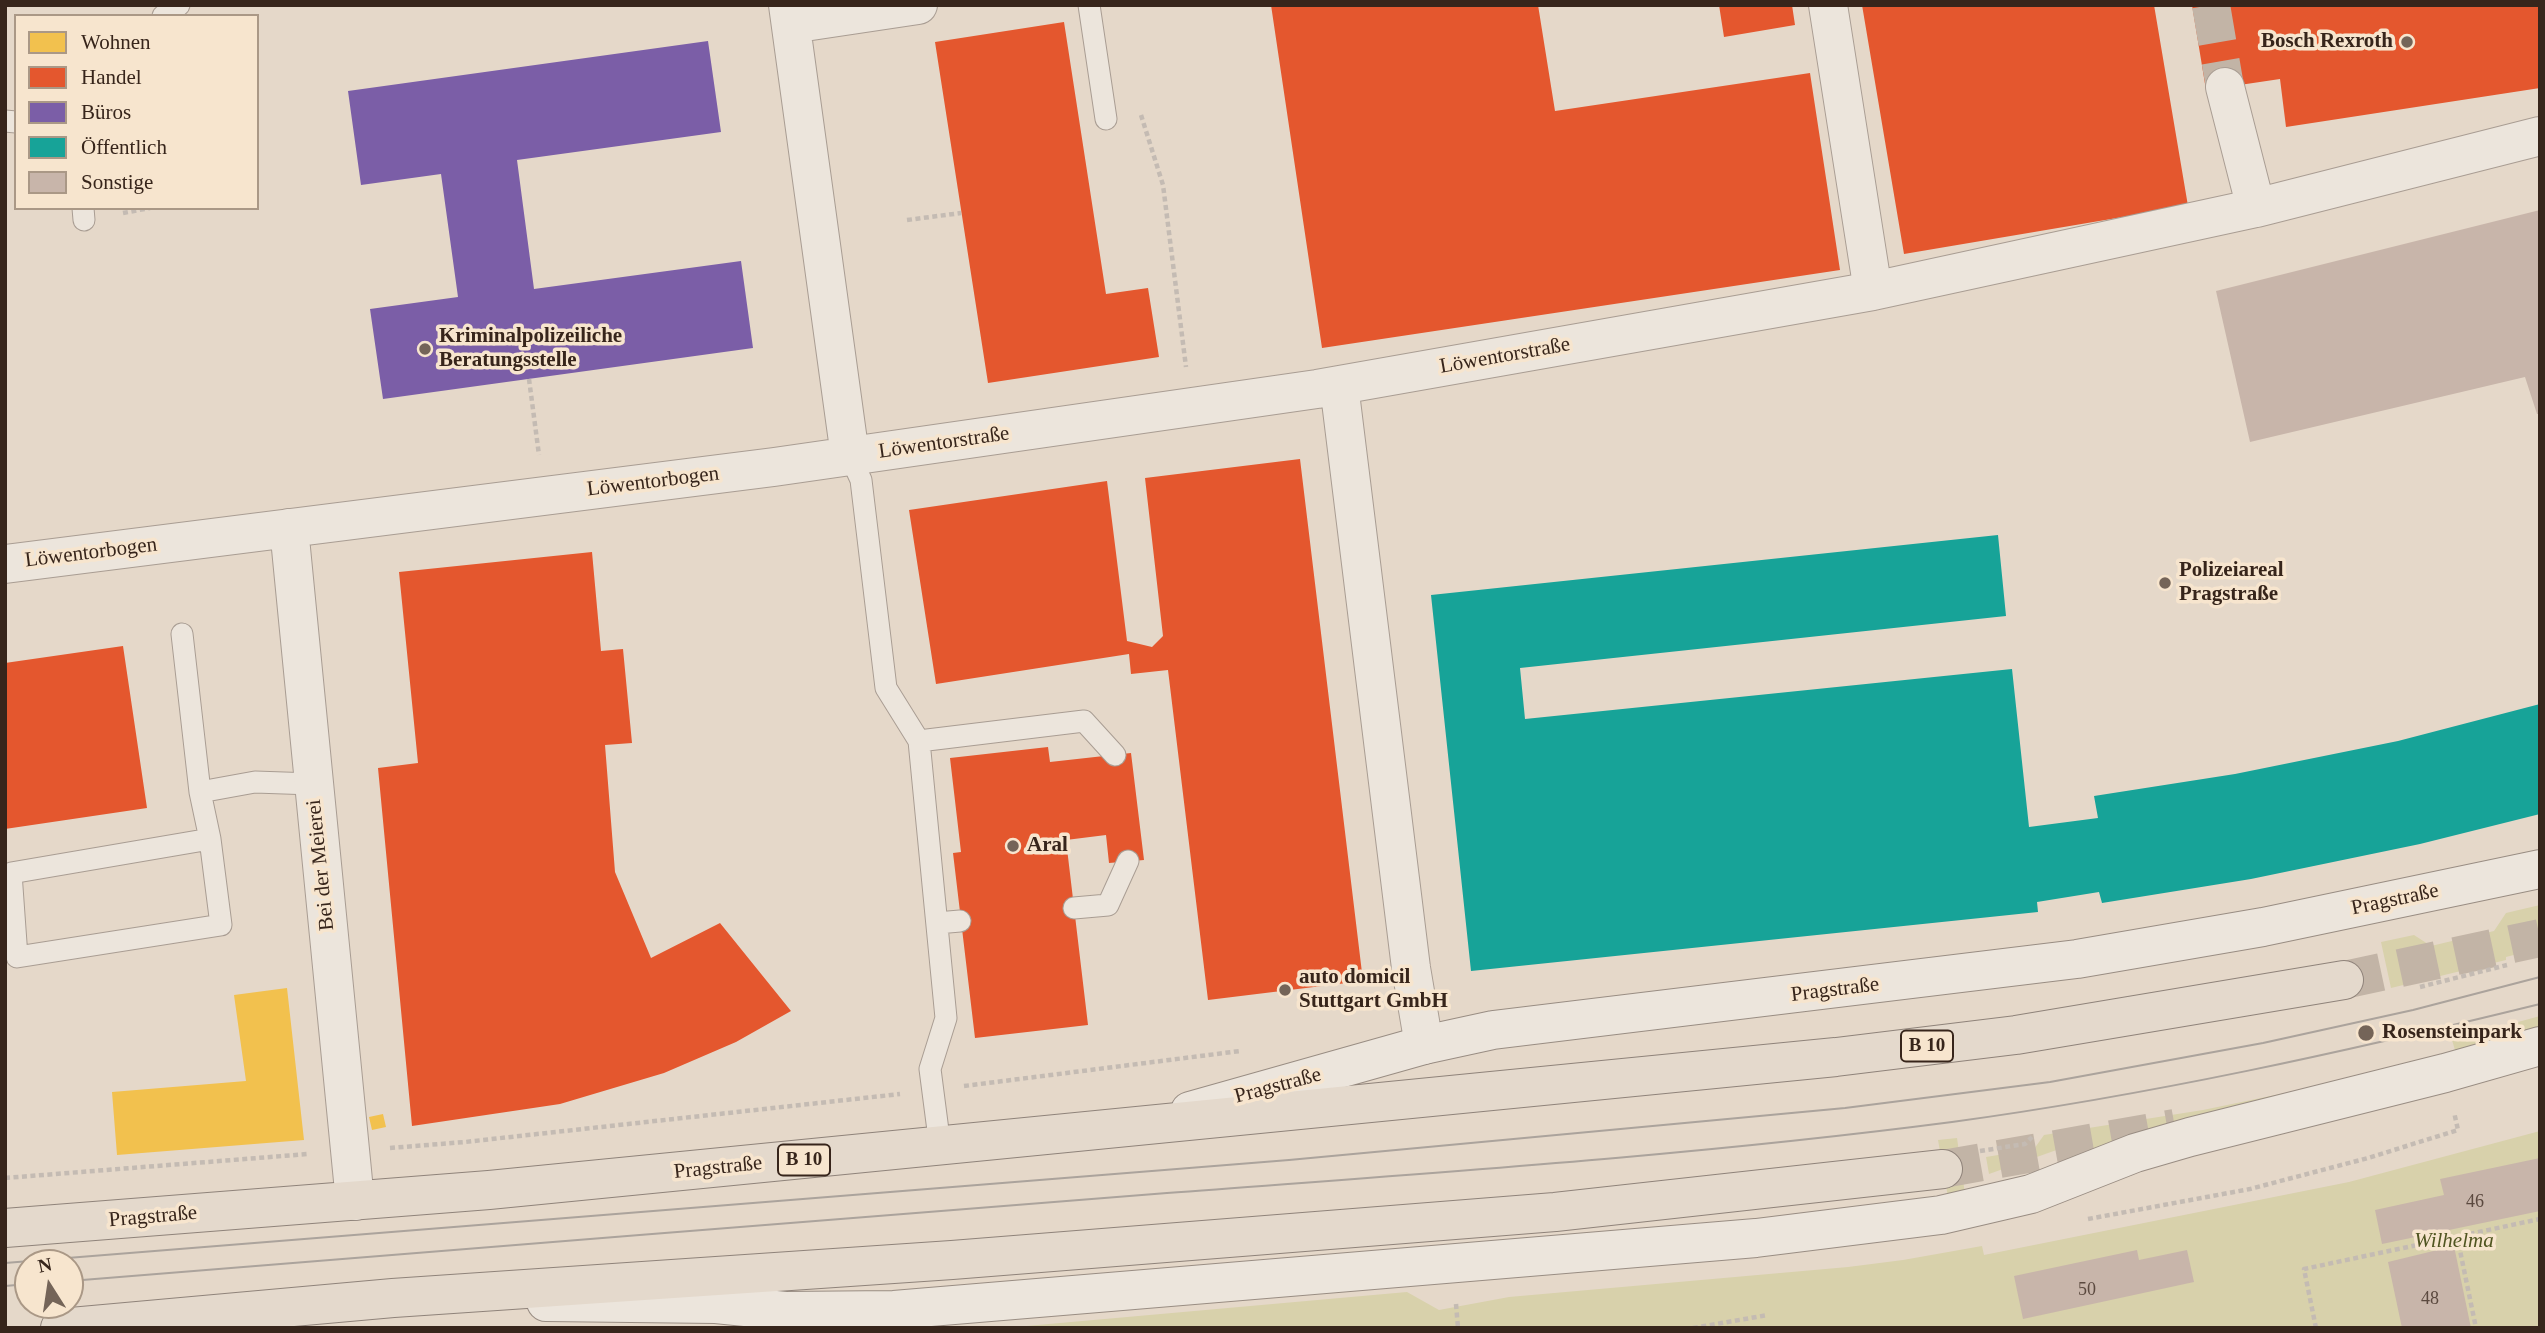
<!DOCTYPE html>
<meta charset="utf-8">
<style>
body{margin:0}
#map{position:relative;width:2545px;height:1333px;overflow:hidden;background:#e5d8c9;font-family:Georgia,serif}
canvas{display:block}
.frame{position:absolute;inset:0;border:7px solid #37251b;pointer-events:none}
.legend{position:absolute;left:14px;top:14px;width:245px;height:196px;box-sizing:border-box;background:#f7e5ce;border:2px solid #aa9886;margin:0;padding:9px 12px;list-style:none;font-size:21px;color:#37251b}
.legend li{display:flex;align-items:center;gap:14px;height:35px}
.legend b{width:35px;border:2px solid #aa9886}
.north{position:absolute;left:14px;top:1249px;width:70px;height:70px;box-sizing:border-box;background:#f7e5ce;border:2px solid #aa9886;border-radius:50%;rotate:348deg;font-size:19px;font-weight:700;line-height:28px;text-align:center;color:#37251b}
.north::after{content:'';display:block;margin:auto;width:24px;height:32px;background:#746458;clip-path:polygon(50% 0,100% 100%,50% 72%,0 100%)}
</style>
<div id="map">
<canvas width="2545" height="1333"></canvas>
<div class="frame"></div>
<ul class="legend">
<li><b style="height:19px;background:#f2c14e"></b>Wohnen</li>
<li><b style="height:19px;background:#e4572e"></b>Handel</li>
<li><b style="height:19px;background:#7b5ea7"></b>Büros</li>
<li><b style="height:19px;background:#17a398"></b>Öffentlich</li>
<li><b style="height:19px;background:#c8b5aa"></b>Sonstige</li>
</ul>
<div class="north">N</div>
</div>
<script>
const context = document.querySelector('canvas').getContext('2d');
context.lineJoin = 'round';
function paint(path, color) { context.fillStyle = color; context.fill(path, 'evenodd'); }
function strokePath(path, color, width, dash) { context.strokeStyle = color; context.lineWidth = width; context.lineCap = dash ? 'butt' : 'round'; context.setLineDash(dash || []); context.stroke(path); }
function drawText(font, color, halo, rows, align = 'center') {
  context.font = font + ' Georgia,serif'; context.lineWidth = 7; context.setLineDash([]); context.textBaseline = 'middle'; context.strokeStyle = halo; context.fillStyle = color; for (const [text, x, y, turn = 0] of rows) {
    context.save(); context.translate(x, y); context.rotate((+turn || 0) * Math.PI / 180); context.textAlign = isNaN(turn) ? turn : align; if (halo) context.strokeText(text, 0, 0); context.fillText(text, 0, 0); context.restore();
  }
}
paint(new Path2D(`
 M2540,905v43l-34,9v3l-115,28 -10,-46 33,-7 17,11 63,-15 12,-18z
 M2540,1016v15l-83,26 -5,-17z
 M2319,1086l-232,73 -22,-12 -76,27 -3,-17 48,-8 10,-14 159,-25z
 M2540,1131v197h-1536l403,-36 32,18 70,-13 339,-30 55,-7 79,-14 2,9 365,-73z
 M1957,1138l8,56 -17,3 -10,-57z`), '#d8d1ab');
paint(new Path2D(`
 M287,988l17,152 -187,15 -5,-63 134,-11 -12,-86z
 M383,1114l3,13 -14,3 -3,-13z`), '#f2c14e');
paint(new Path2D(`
 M1271,5h267l17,106 255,-38 30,197 -518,78z
 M1719,5h73l3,20 -71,12z
 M1862,5h292l34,201 -284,48z
 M2192,5h348v83l-254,39 -6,-48 -74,11z
 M1064,22l42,272 42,-6 11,69 -171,26 -53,-341z
 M1300,459l63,522 -155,19 -40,-330 -37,4 -2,-20 -193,30 -27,-174 198,-29 20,160 25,6 11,-11 -18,-158z
 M592,552l9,99 22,-2 9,94 -27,2 10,127 36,86 69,-35 71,88 -55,31 -72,31 -104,31 -148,22 -34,-358 40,-5 -19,-191z
 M123,646l24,162 -142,21v-166z
 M1048,747l2,15 81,-9 13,107 -35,3 -3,-28 -40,5 22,185 -113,13 -22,-185 8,-1 -11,-94z`), '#e4572e');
paint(new Path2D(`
 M708,41l13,91 -204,28 17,129 207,-28 12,87 -370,51 -13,-90 88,-12 -17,-123 -80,11 -13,-94z`), '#7b5ea7');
paint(new Path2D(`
 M1998,535l8,81 -486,52 5,51 487,-50 17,158 69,-9 -4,-22 141,-22 163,-33 142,-37v110l-120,30 -169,35 -149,24 -3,-11 -62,10 1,10 -567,59 -40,-376z`), '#17a398');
paint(new Path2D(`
 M2540,210v204h-3l-12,-37 -275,65 -34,-151z
 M2540,1158v53l-158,33 -7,-34 69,-15 -4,-16z
 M2454,1246l17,82h-69l-14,-66z
 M2137,1250l2,10 48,-10 7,32 -171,37 -9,-43z`), '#c8b5aa');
strokePath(new Path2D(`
 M2211,5l14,82`), '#c2b4a6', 38, [38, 19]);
strokePath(new Path2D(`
 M2344,980l196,-42
 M1943,1169l232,-41`), '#c2b4a6', 38, [38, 19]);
const lane = new Path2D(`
 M1089,5l17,114
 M163,16l16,-11
 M5,121l11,1
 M83,208l1,12
 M850,456l11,24 25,208 33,53 27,277 -16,51 10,77
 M182,634l18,158
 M919,741l165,-20 31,34
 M210,839l11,86 -204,32 -6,-84 199,-34 -10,-47 55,-10 58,2
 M1074,908l34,-3 20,-44
 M937,923l23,-2`);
const street = new Path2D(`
 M788,5l62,451
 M1828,5l45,286
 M791,24l127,-19
 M2225,87l31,121
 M1339,385l72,583 13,77
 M289,528l66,673
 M5,564l769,-97 543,-78 556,-98 383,-83 284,-72`);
const secondary = new Path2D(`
 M1190,1111l234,-66 69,-15 584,-71 186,-32 277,-58
 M546,1302l170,2 69,7 109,-1 862,-72 185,-23 90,-21 104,-41 55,-16 255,-64 95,-27`);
const primary = new Path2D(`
 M5,1228l484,-38 1347,-133 180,-22 328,-55
 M60,1328l333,-30 559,-38 603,-48 388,-43`);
strokePath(lane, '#a99d93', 23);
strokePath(street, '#a99d93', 40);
strokePath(secondary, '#998d83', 40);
strokePath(primary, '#8f837a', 40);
strokePath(new Path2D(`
 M1141,115l22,70 23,182
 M123,213l27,-5
 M907,220l54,-7
 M529,379l10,76
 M2420,987l87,-22
 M964,1086l276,-35
 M390,1148l75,-6 435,-48
 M1980,1151l45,-7 7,-7
 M5,1178l303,-24
 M2088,1219l162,-30 118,-31 90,-28 -4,-18
 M2457,1236l19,92
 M1456,1304l2,24
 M1693,1328l75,-13
 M2316,1328l-12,-59 236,-50`), '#c4bbb3', 4.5, [5, 3.5]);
strokePath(lane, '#ece5dc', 21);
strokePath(street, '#ece5dc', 38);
strokePath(secondary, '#ece5dc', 38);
strokePath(primary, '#e4d9cc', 38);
strokePath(new Path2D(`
 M5,1263l1284,-103 556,-52 205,-26 213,-39 150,-33 127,-33
 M70,1281c366,-30 731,-59 1097,-88 262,-20 524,-37 785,-71 198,-27 393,-70 588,-118
 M5,1286l23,-2`), '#aba39c', 2);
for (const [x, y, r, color] of [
 [2407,42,7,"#746458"],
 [425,349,7,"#746458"],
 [2165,583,7,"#746458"],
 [1013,846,7,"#746458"],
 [1285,990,7,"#746458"],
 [2366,1033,9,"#746458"]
]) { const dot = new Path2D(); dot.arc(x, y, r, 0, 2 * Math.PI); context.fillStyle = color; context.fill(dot); strokePath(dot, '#f7e5ce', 2.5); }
drawText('18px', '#5b493f', null, [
 ["46",2475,1202],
 ["50",2087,1290],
 ["48",2430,1299]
]);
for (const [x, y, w] of [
 [1927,1046,52],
 [804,1160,52]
]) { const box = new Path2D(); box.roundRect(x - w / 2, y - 15.5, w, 31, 5); context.fillStyle = '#f7e5ce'; context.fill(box); strokePath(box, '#37251b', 2); }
drawText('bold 19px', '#37251b', null, [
 ["B 10",1927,1046],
 ["B 10",804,1160]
]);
drawText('bold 21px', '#37251b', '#f7e5ce', [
 ["Bosch Rexroth",2393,42,"right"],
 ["Kriminalpolizeiliche",439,337],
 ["Beratungsstelle",439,361],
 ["Polizeiareal",2179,571],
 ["Pragstraße",2179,595],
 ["Aral",1027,846],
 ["auto domicil",1299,978],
 ["Stuttgart GmbH",1299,1002],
 ["Rosensteinpark",2382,1033]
], 'left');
drawText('21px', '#37251b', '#f7e5ce', [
 ["Löwentorstraße",1505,356,-10],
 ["Löwentorstraße",944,443,-8],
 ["Löwentorbogen",653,482,-7],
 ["Löwentorbogen",91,553,-7],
 ["Bei der Meierei",321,865,-96],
 ["Pragstraße",2395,900,-12],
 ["Pragstraße",1835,990,-7],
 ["Pragstraße",1278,1086,-15],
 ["Pragstraße",718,1168,-6],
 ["Pragstraße",153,1217,-5]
]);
drawText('italic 21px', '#505521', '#f7e5ce', [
 ["Wilhelma",2454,1241]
]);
</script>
